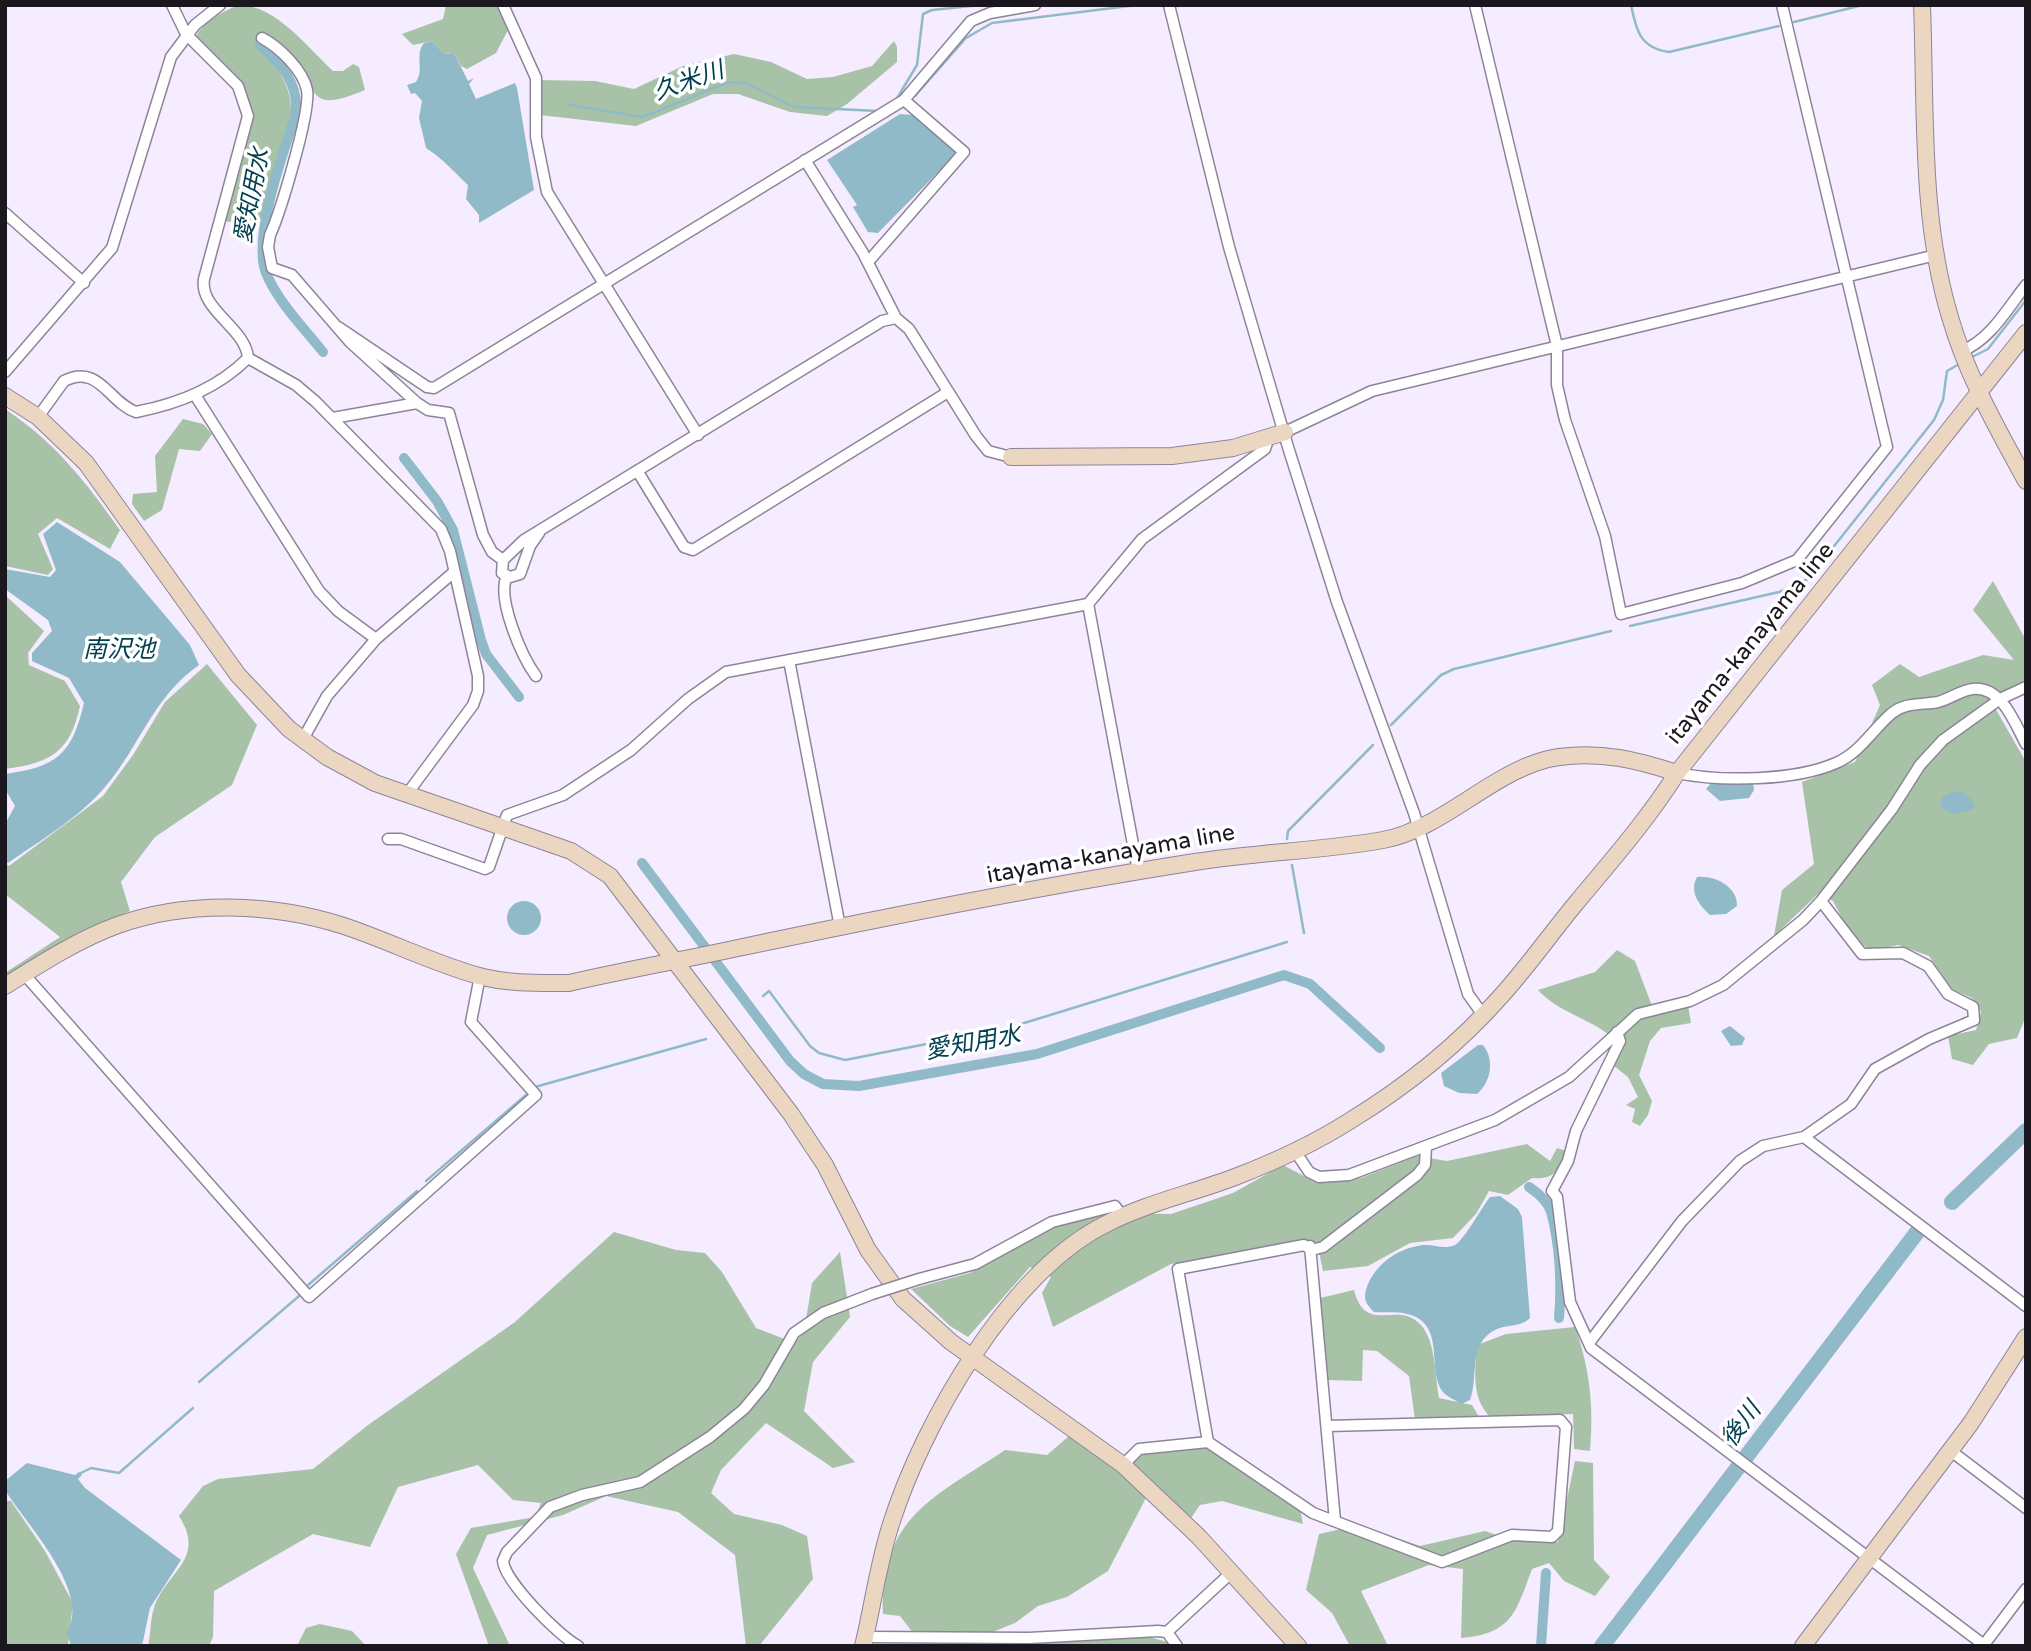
<!DOCTYPE html>
<meta charset="utf-8">
<style>
body{margin:0}
#map{position:relative;width:2031px;height:1651px;overflow:hidden;background:#f5ecff;font-family:"Varela Round",sans-serif}
canvas{display:block}
.frame{position:absolute;inset:0;border:7px solid #1b171f;pointer-events:none}
</style>
<div id="map">
<canvas width="2031" height="1651"></canvas>
<div class="frame"></div>
</div>
<script>
const context = document.querySelector('canvas').getContext('2d');
context.lineJoin = 'round';
function paint(path, color) { context.fillStyle = color; context.fill(path, 'evenodd'); }
function strokePath(path, color, width, dash) { context.strokeStyle = color; context.lineWidth = width; context.lineCap = dash ? 'butt' : 'round'; context.setLineDash(dash || []); context.stroke(path); }
function drawText(font, color, halo, rows, align = 'center') {
  context.font = font + ' "Varela Round","Noto Sans JP",sans-serif'; context.lineWidth = 7; context.setLineDash([]); context.textBaseline = 'middle'; context.strokeStyle = halo; context.fillStyle = color; for (const [text, x, y, turn = 0] of rows) {
    context.save(); context.translate(x, y); context.rotate((+turn || 0) * Math.PI / 180); context.textAlign = isNaN(turn) ? turn : align; if (halo) context.strokeText(text, 0, 0); context.fillText(text, 0, 0); context.restore();
  }
}
paint(new Path2D(`
 M239,5c37,0 69,43 94,66h10l10,-7 6,3 6,23c-59,25 -45,0 -76,-34 -7,-8 -19,-14 -27,-21l-5,11c21,23 36,39 34,72l-29,100 -11,7 -27,-4 26,-112 -55,-70c7,-17 28,-28 44,-34z
 M446,5h52l10,25 -12,23 -29,16 -6,-3 -7,-13 -10,1 -12,-13 -19,4 -11,-11 41,-15z
 M894,41l3,6v15l-50,42 -20,12 -37,-4 -52,-18h-25l-77,32 -96,-11 -1,-35 56,1 39,8 49,-23 51,-12 37,8 36,17 26,-2 39,-11z
 M5,409c51,34 80,72 115,121l-10,19 -53,-31 -19,16 15,35 -5,6 -43,-9z
 M183,419l20,5 9,10 -12,17 -21,-2 -17,61 -18,11 -12,-17 1,-10 24,-2 -2,-36z
 M1993,581l33,59v42l-36,17 36,63v254l-9,22 -28,6 -16,21 -21,-6 -4,-23 28,-6 5,-18 -9,-14 -20,-9 -23,-33 -31,-11 -28,6 -22,-21 -15,-29 -14,-8 -45,43 8,-46 32,-26 -12,-82 53,-20 25,-57 -8,-20 28,-21 19,13 64,-22 31,5 -41,-50z
 M5,595l39,36 -16,22 1,12 36,16 15,25c-10,46 -29,57 -75,63z
 M207,664l50,61 -25,60 -77,52 -34,45 9,29 -52,24 -73,43v-5l55,-36 -55,-43v-31l4,3 94,-70 30,-41 32,-53z
 M1617,950l18,11 17,45 36,-1 3,18 -30,5 -11,13 -11,34 13,26 -4,14 -8,11 -8,-4 3,-13 -9,-4 12,-8 -10,-20 -14,-11 2,-26c-27,-23 -56,-26 -78,-50l57,-18z
 M1527,1144l23,17 7,-13 9,3c-6,19 -12,29 -34,27l-24,17 -19,-4 -13,23 -23,24 -43,5 -42,23 -45,5 -6,-29 -146,22 -118,63 -11,-34 9,-16 -21,-10 -62,70 -18,-11 -39,-37 59,-16 85,-47 50,-13 66,1 62,-21 50,-28 34,18 44,-5 56,-22 30,5z
 M614,1232l62,18 29,3 17,19 34,56 39,15 9,-11 8,-49 28,-31 10,65 -37,45 -9,49 51,51 -22,6 -67,-45 -45,47 -10,23 23,21 48,11 25,11 6,43 -54,67h-13l-11,-91 -57,-43 -72,-16 -43,19 -76,20 -14,33 37,78h-21l-33,-92 15,-26 64,-11 6,-14 -28,-3 -35,-35 -80,22 -28,60 -57,-13 -99,57 -1,46 -4,9h-61c3,-12 2,-26 6,-38 12,-37 53,-48 25,-92l24,-30 15,-7 95,-10 55,-44 147,-103z
 M1354,1290c12,46 43,10 66,34 16,16 15,53 19,74l33,7 9,15h-66l-6,-44 -32,-25 -14,-1 -1,31 -34,-1 -8,-82z
 M1575,1327c15,42 19,80 15,124l-16,-2 -1,-35 -83,3c-19,-20 -15,-46 -13,-72l29,-11z
 M1069,1436l62,42 16,18 -39,75 -41,26 -29,9 -23,17 -25,10 147,1 31,8 1,4h-158l-58,-8 -32,5 -21,-27 -17,-2c-3,-98 51,-116 122,-164l42,5z
 M1201,1445l99,64 3,15 -81,-23 -22,4 -9,13 -59,-54 6,-12z
 M1575,1461l18,2 1,97 16,17 -15,19 -31,-15 -15,-18 -17,6c-16,43 -20,65 -71,69l2,-69 -34,-4 -68,26 27,55h-38l-18,-33 -26,-23 13,-56 40,-9 61,21 65,-15 26,9 47,2z
 M5,1501h6l34,50 28,52 -5,43h-63z
 M320,1624l32,7 14,15h-69l9,-18z`), '#a7c2a6');
paint(new Path2D(`
 M432,41l12,13 10,-1 14,28 6,-3 -5,6 7,15 39,-16 2,5 17,102 -55,33v-8l-13,-16 2,-14c-14,-13 -25,-26 -42,-37l-7,-30 3,-17 -7,-8 -4,1 -4,-9 9,-3c9,-13 -2,-27 8,-39z
 M900,114l13,1 44,38 -79,80 -10,-1 -15,-25 4,-2 -30,-45z
 M57,522l63,40 70,83 9,20c-46,32 -59,81 -94,122 -26,31 -64,53 -97,76l-3,-2v-37l10,-18 -10,-17v-15c52,-7 67,-20 79,-71l-15,-25 -37,-17v-8l20,-22 -4,-11 -43,-31v-20l45,8 6,-7 -13,-36z
 M1753,782l1,8 -5,8 -29,3 -14,-12 5,-6z
 M1956,791l9,2 10,12 -3,5 -19,4 -13,-7 2,-10z
 M1697,877c18,-2 41,10 40,29l-11,8 -16,1c-11,-10 -21,-23 -13,-38z
 M507 918a17 17 0 1 1 34 0a17 17 0 1 1-34 0Z
 M1730,1026l15,12 -3,7 -11,1 -10,-15z
 M1478,1045h5c12,15 8,37 -6,49l-18,-1 -15,-7 -3,-13z
 M1500,1196l18,13 4,8 8,101c-10,10 -24,6 -35,12 -28,14 -16,48 -25,70l-9,4c-5,-4 -14,-7 -18,-12 -17,-22 4,-69 -36,-78 -11,-3 -23,-1 -33,-2 -10,-10 -11,-15 -6,-28 10,-22 31,-36 55,-39 11,-1 21,5 32,0 9,-5 27,-38 35,-48z
 M27,1463l48,12 4,-3 3,3 -4,4 7,9 96,72 -31,48 -8,38h-71l-4,-14c25,-40 -41,-108 -62,-142v-9z`), '#91bac9');
strokePath(new Path2D(`
 M1631,5c5,25 9,43 38,47l110,-26
 M1794,22l69,-17
 M915,96l51,-58 26,-15 145,-18
 M896,100l21,-35 6,-51 9,-4 49,-5
 M570,105l73,12 86,-35 19,2 46,23 84,4
 M1970,358l18,-9 38,-49
 M1630,626l149,-34 29,-13 126,-159 9,-20 4,-29 14,-8
 M1391,725l50,-50 13,-6 157,-38
 M1287,839l1,-8 85,-86
 M1292,865l12,68
 M763,996l6,-5 41,55 9,7 26,7 163,-32 279,-86
 M535,1087l171,-48
 M426,1181l100,-86
 M307,1286l110,-95
 M199,1382l100,-86
 M79,1474l12,-6 28,5 74,-65`), '#91bac9', 2.5);
strokePath(new Path2D(`
 M259,44c22,21 42,40 36,73 -12,36 -43,122 -29,156 12,29 38,55 57,79
 M404,458l33,43 16,29 28,110 5,14 33,43
 M642,863l148,198 14,13 19,10 36,2 178,-32 247,-79 26,9 70,64
 M1529,1187c9,6 19,14 22,25 9,32 11,73 8,106
 M1541,1646l5,-73`), '#91bac9', 10);
strokePath(new Path2D(`
 M1952,1202l74,-71
 M1602,1646l316,-415`), '#91bac9', 16);
const street = new Path2D(`
 M172,5l14,29 52,52 10,30 -44,163c-5,31 42,49 44,79l48,27 20,17 125,127 9,22 28,125v15l-5,14 -66,89
 M503,5l33,73v59l11,55 151,243
 M1169,5l60,242 59,200 49,155 77,211 54,181 15,21
 M1475,5l82,341v39l8,35 40,116 16,78 121,-31 55,-23 90,-113 -105,-442
 M262,38c17,9 41,32 45,52 4,22 -27,123 -37,145l-2,12 4,21 20,7 58,67 67,61 11,7 21,3 34,122 9,17 11,8
 M805,160l58,93 33,65 13,11 67,107 12,15 23,6
 M5,213l79,70
 M868,262l96,-110 -60,-52
 M338,327l89,60 7,1 470,-288 67,-79 19,-8 45,-8
 M1962,351c29,-12 45,-42 64,-66
 M5,372l107,-124 59,-191 24,-32 25,-20
 M195,395l124,196 19,20 38,28
 M38,417l26,-36c35,-18 45,22 72,31 42,-8 81,-23 112,-54
 M333,418l84,-15
 M1285,432l87,-41 564,-136
 M638,472l46,75 9,3 255,-158
 M539,533l-9,13 -10,28 -10,3 -8,-4 1,-13 21,-20 358,-219 14,-3
 M507,576c-11,22 15,81 29,100
 M1088,604l50,267
 M789,660l51,267
 M303,739l24,-43 49,-57 78,-67
 M1677,773c44,9 118,8 159,-10 24,-10 37,-34 56,-50 14,-11 30,-8 46,-11 12,-3 23,-12 35,-13 29,-3 42,35 53,55
 M388,839h13l84,30 4,-2 18,-52 56,-20 68,-45 57,-51 38,-27 362,-68 54,-65 123,-90 4,-12
 M24,974l285,323 227,-202 -65,-73 9,-46
 M1617,1032l3,9 -44,90 -8,30 -16,30 5,6 13,105 21,46 393,297
 M1804,1137l222,169
 M1295,1151l14,21 10,5 30,-2 146,-55 74,-43 69,-63 52,-13 33,-16 80,-65 18,-19 71,-92 28,-44 23,-25 57,-41 26,-12
 M1310,1246l25,275
 M919,1279l56,-15 77,-42 63,-16 7,10
 M1589,1343l93,-122 58,-60 23,-15 41,-9 47,-33 24,-35 54,-30 45,-19 -1,-13 -25,-13 -20,-28 -25,-13 -41,1 -41,-53
 M1208,1442l-30,-173 126,-24 8,5 11,-3 94,-72 8,-10 1,-18
 M1951,1451l75,57
 M1123,1465l16,-16 69,-7 105,71 129,49 70,-27 40,2 6,-6 8,-104 -6,-7 -233,6
 M1167,1632l65,-60
 M865,1637l164,1 129,-7 9,1 10,14
 M578,1646c-19,-10 -73,-64 -75,-85l4,-9 43,-45 32,-12 58,-13 70,-45 34,-28 20,-24 30,-52 29,-20 49,-19
 M1983,1646l43,-57`);
const secondary = new Path2D(`
 M1922,5c4,103 -2,213 28,312 17,59 47,111 76,164
 M5,396l33,21 48,46 152,212 51,54 38,28 48,26 196,68 39,25 181,238 34,51 43,85 35,49 48,43 172,123 76,72 99,109
 M1011,457l161,-1 61,-8 52,-16
 M5,986c35,-22 74,-47 113,-61 70,-25 155,-22 226,1 45,15 89,37 135,50 30,8 60,7 90,7 56,-13 113,-23 169,-35 152,-32 304,-62 457,-86 63,-10 126,-11 188,-22 62,-11 115,-75 176,-83 42,-6 78,3 118,16
 M863,1646c10,-41 15,-82 28,-122 32,-101 118,-252 215,-300 41,-21 87,-31 129,-47 39,-15 78,-33 113,-55 56,-34 111,-78 154,-127 27,-30 50,-63 75,-93 35,-42 71,-83 100,-129l349,-440
 M1803,1646l168,-223 55,-86`);
strokePath(street, '#8e8499', 13);
strokePath(secondary, '#8e8499', 18);
strokePath(street, '#fff', 10);
strokePath(secondary, '#ebd6c1', 16);
const streetBridge = new Path2D(`
 M872,1294l47,-15`);
strokePath(streetBridge, '#8e8499', 13, []);
strokePath(streetBridge, '#fff', 10);
drawText('23px', '#1b171f', '#fff', [
 ["itayama-kanayama line",1751,644,-51],
 ["itayama-kanayama line",1111,855,-10]
]);
drawText('italic 24px', '#024051', '#fff', [
 ["久米川",689,82,-19],
 ["愛知用水",253,196,-79],
 ["南沢池",119,651],
 ["愛知用水",973,1044,-10],
 ["後川",1742,1425,-53]
]);
</script>
